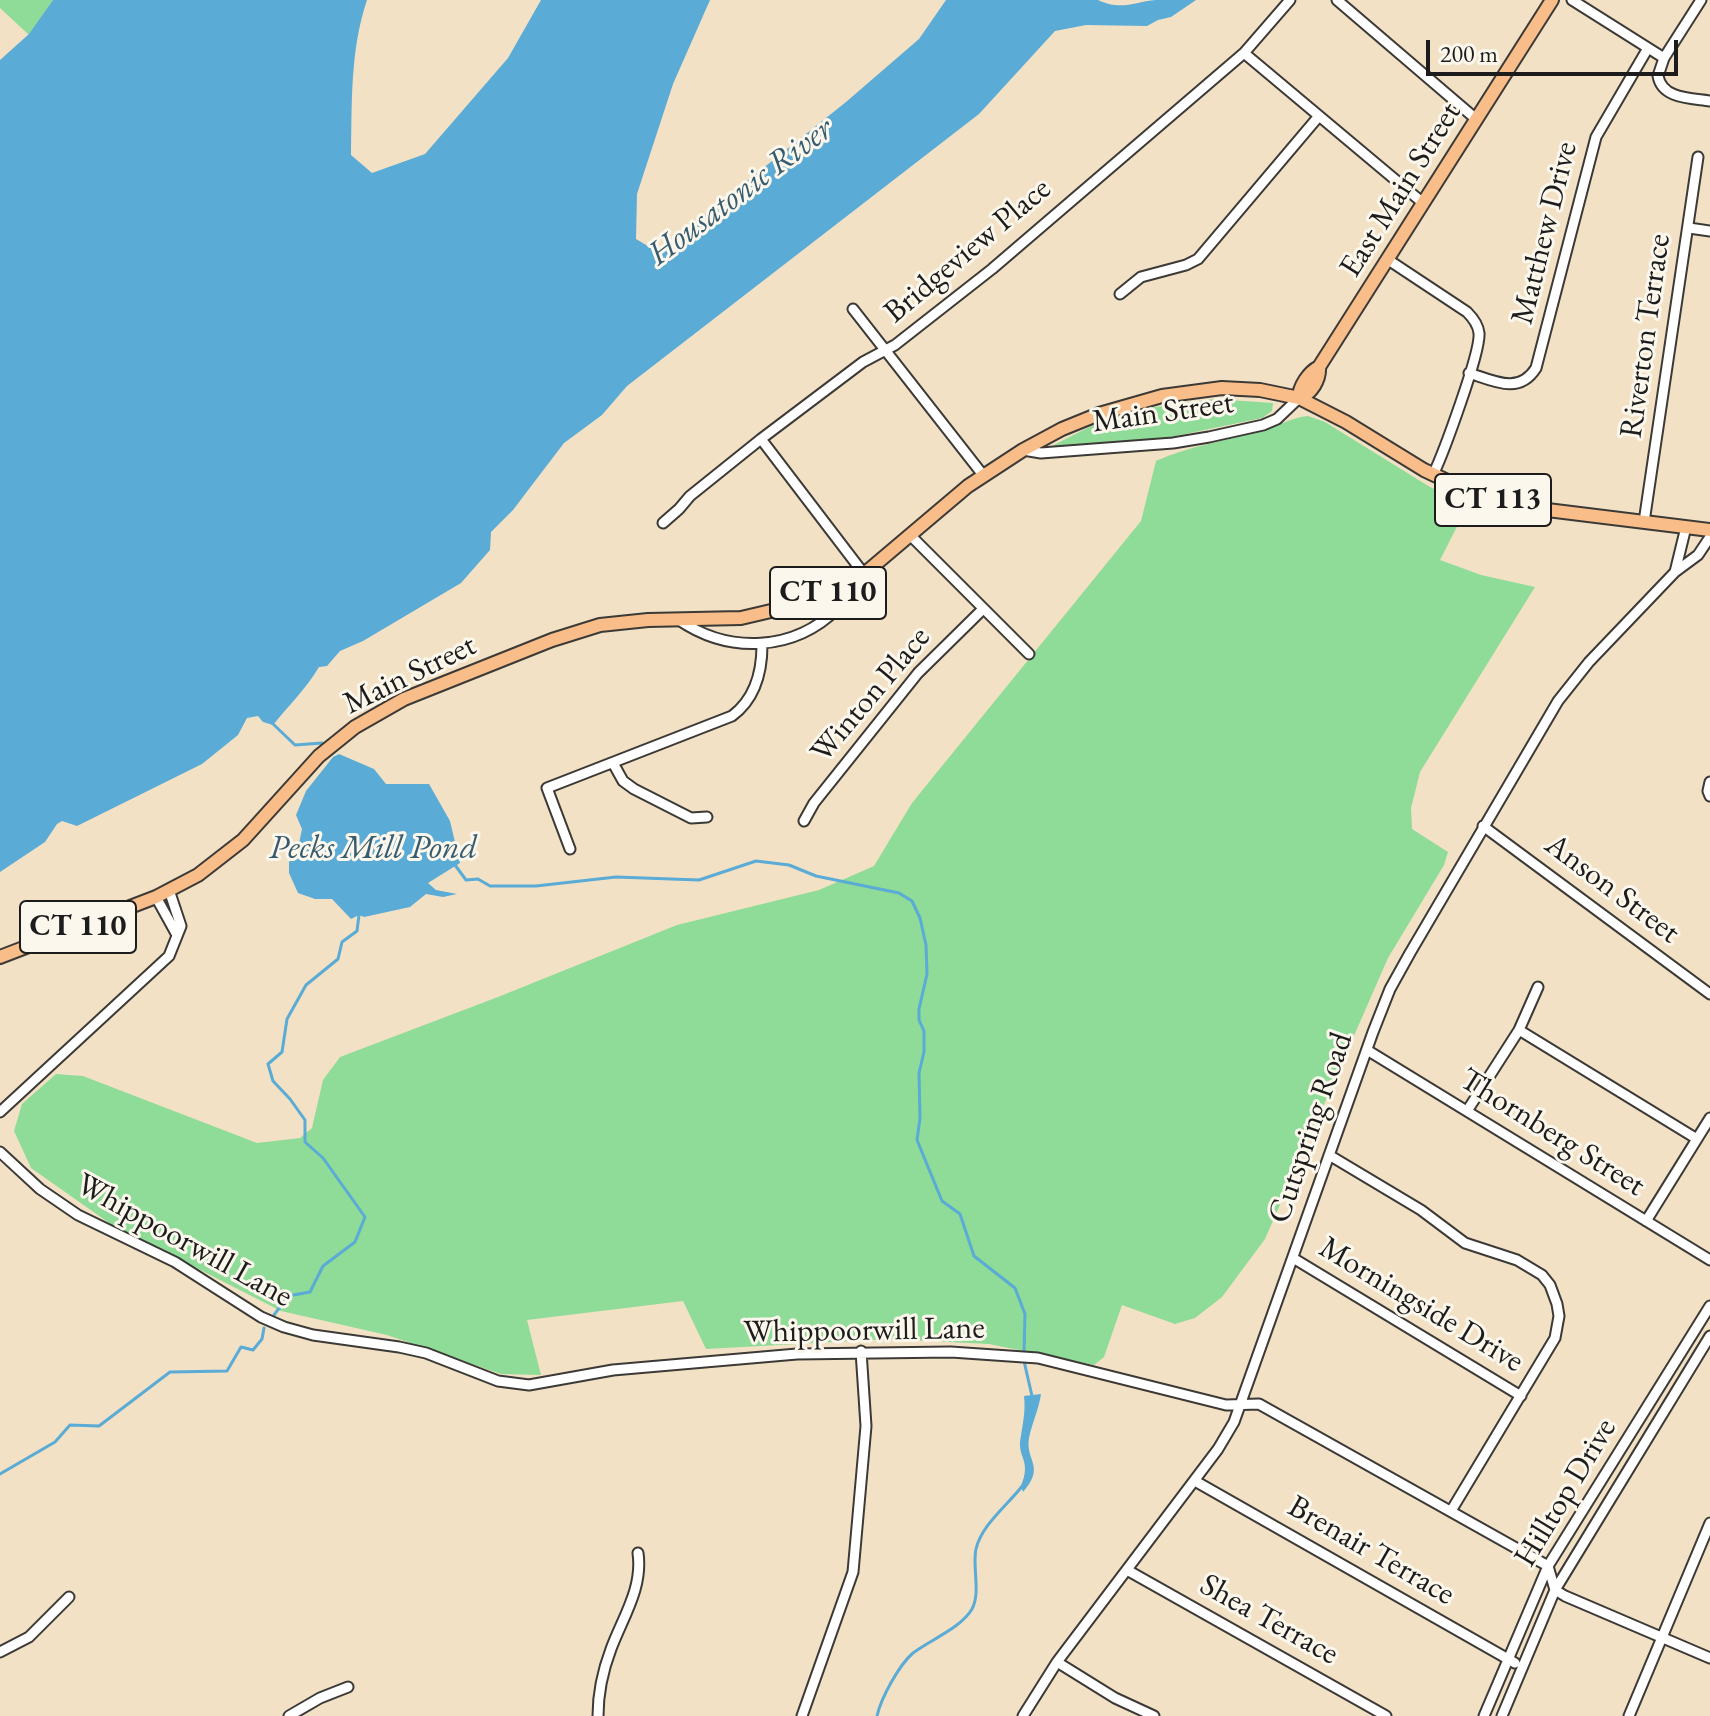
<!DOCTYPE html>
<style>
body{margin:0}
#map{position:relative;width:1710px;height:1716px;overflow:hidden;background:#f3e1c6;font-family:"EB Garamond",serif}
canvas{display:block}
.scale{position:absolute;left:1426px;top:40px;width:252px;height:36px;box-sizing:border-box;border:4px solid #1c1c1c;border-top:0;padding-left:10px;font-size:24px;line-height:28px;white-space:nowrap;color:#1c1c1c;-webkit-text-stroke:6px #fbf7ec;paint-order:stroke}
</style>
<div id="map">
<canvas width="1710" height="1716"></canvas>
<div class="scale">200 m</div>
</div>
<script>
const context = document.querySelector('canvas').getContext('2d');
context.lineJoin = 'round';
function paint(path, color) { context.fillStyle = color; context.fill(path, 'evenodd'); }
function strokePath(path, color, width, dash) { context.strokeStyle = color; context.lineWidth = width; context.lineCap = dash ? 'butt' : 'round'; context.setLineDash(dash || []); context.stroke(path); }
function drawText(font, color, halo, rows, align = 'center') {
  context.font = font + ' "EB Garamond",serif'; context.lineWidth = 6; context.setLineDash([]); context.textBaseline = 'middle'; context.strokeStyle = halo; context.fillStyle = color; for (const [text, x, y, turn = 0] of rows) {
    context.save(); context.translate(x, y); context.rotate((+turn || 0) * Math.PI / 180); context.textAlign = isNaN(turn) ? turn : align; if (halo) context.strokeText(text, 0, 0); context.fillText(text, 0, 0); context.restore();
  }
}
paint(new Path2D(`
 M0,0h53l-24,35 -29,-27z
 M1214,399l59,4 -1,8 -10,7 -115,24 -95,4 43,-22 53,-16z
 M1308,416l17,6 105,65 38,18 -28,55 41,15 54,12 -115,185 -9,36 1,21 36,23 -4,13 -56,93 -123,281 -43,58 -27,21 -20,6 -53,-19 -18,52 -10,8 -105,-21 -100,-5 -183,10 -23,-48 -156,19 14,55 -40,-1 -114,-39 -106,-24 -169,-86 -81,-57 -17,-37 8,-27 34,-30 27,2 174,67 43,-5 12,-10 11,-48 17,-23 158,-60 179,-72 142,-35 55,-24 38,-63 229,-282 15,-60c33,-15 69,-20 104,-30 16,-4 32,-14 48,-15z`), '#8fdb98');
paint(new Path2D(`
 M53,0h314c-17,50 -15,104 -16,155l21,18 53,-19 83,-96 33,-58h169l-37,84 -36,110 -1,45 22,13 188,-150 73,-63 27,-39h152c24,11 35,2 58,0 13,0 27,0 40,0l-25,17 -13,3 -11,6 -61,-1 -31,6 -76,83 -352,272 -25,29 -38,28 -51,67 -22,22 -1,18 -29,33 -98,58 -23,10 -13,15 -8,1c-13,22 -30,38 -46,58l-10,-3 -5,-6 -11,2 -9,17 -36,29 -125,62 -15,-5 -5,3 -12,18 -45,30v-812l29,-26z
 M339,754l35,15 12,15h43l21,37 10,42 -32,20 8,7 21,4 -14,3 -17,-3 -16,13 -46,10 -5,-2 -8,4 -19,-20h-17l-17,-6 -9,-20v-11l8,-9 5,-24 -6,-14 10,-24 27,-34z
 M1041,1394c-2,15 -9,29 -12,44 -4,23 17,28 -6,54l-2,-6c10,-25 -2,-27 -1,-44 2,-15 6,-30 4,-46z`), '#5aabd5');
strokePath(new Path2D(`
 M272,723l23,22 27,-2 3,4
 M455,865l11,15 12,-1 12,7h46l80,-9 83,3 57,-19 33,4 27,11 83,17 13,8 8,17 6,27 1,29 -8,35v11l5,11v21l-5,21 1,45 -3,22 25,61 18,13 14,42 41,32 10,26 -1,39
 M274,1315l14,-19 22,-4 13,-26 32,-24 10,-25 -42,-59 -18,-16v-22l-15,-21 -17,-18 -5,-17 14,-12 5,-33 19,-34 32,-26 4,-17 15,-11 2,-16
 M1024,1361l8,35
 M0,1474l55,-32 15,-17 29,1 71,-54 57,-1 14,-24 12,3 9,-11 2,-11
 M877,1716c4,-18 22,-51 36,-63 17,-13 48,-25 59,-44 9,-17 0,-42 4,-60 6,-25 32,-44 47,-64`), '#5aabd5', 3);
const minor = new Path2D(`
 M1337,0l139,119
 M1572,0l92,58 -6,18c4,23 33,22 52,25
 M1244,53l179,150
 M1664,58l37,-58
 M1689,228l21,3
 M1387,259l80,53c6,6 11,12 12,21 2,19 -36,121 -46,142
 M1120,294l21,-17 45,-12 12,-6 121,-143
 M853,309l130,166
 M1469,373c25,8 50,22 67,-5l60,-231 52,-89
 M1023,450l18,3 132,-10 36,-6 54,-12 14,-6 22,-21
 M1644,522l54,-365
 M663,523l16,-14 11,-13 71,-57 102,-77 32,-17 97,-76 252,-216 46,-53
 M911,536l118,118
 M1675,572l11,-45
 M679,620c50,34 115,32 159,-12 10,-10 18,-23 26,-34l-103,-135
 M613,763l10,18 11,8 57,29 16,-1
 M1710,782l-2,9 2,5
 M804,821l10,-18 104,-130 65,-64
 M1483,826l227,168
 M570,849l-23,-61 185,-72c23,-17 30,-43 30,-71
 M156,897l21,38
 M1519,1030l178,109
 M1367,1050l343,210
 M1467,1111l52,-81 19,-43
 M0,1112l169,-156 12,-30 -12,-36
 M0,1152l40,37 38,26 97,47 86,55 23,10 29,8 86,12 27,6 72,28 31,4 84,-15 184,-16 154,-2 87,6 188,47 33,-1 289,162 7,24 10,6 145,62
 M1329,1155l92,55 44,33 52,17 25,15 8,10 7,19 2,12 -4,22 -104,173
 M1646,1221l64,-103
 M1293,1258l228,138
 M1195,1481l320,182
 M1127,1570l259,146
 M0,1652l29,-15 40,-40
 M1057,1662l58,36 39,18
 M289,1716l31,-18 28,-11
 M598,1716c0,-23 5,-46 13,-67 12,-32 32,-61 27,-96
 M802,1716l51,-144 13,-146 -5,-75
 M1023,1716l34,-54 161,-213 16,-27 139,-390 17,-43 20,-36 148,-252 31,-39 86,-90 23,-17 12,-18
 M1484,1716l64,-150 162,-260
 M1502,1716l53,-126 155,-254
 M1629,1716l81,-193`);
const major = new Path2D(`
 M1299,398c0,-12 10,-26 20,-31l233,-367
 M1299,398c13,-4 21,-19 20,-31
 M0,957l156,-60 42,-22 45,-35 76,-84 36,-29 49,-28 148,-59 48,-15 48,-5 93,-2 64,-15 59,-29 104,-88 55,-36 39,-21 37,-15 63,-18 60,-8 38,2 39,8 47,24 78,48 51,24 48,13 187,23`);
strokePath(minor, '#3c3a36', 13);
strokePath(major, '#3c3a36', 16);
strokePath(minor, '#fff', 9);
strokePath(major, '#f8bd89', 12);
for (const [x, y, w] of [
 [1493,500,116],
 [828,593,116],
 [78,927,116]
]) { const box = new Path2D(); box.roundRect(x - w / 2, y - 26, w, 52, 6); context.fillStyle = '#fbf7ec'; context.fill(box); strokePath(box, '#1c1c1c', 2); }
drawText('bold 30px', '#1c1c1c', null, [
 ["CT 113",1493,500],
 ["CT 110",828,593],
 ["CT 110",78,927]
]);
drawText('32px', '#1c1c1c', '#fbf7ec', [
 ["East Main Street",1401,190,-58],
 ["Matthew Drive",1545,233,-76],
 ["Bridgeview Place",968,251,-40],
 ["Riverton Terrace",1646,336,-82],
 ["Main Street",1163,413,-8],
 ["Main Street",410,675,-26],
 ["Winton Place",871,695,-50],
 ["Anson Street",1612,889,37],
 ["Cutspring Road",1311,1128,-71],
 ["Thornberg Street",1552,1133,32],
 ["Whippoorwill Lane",184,1241,29],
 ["Morningside Drive",1421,1305,31],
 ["Whippoorwill Lane",864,1331,-1],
 ["Hilltop Drive",1566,1493,-59],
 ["Brenair Terrace",1371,1551,30],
 ["Shea Terrace",1269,1620,29]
]);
drawText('italic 34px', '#385c6f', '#fbf7ec', [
 ["Housatonic River",741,192,-37],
 ["Pecks Mill Pond",373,849]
]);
</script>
